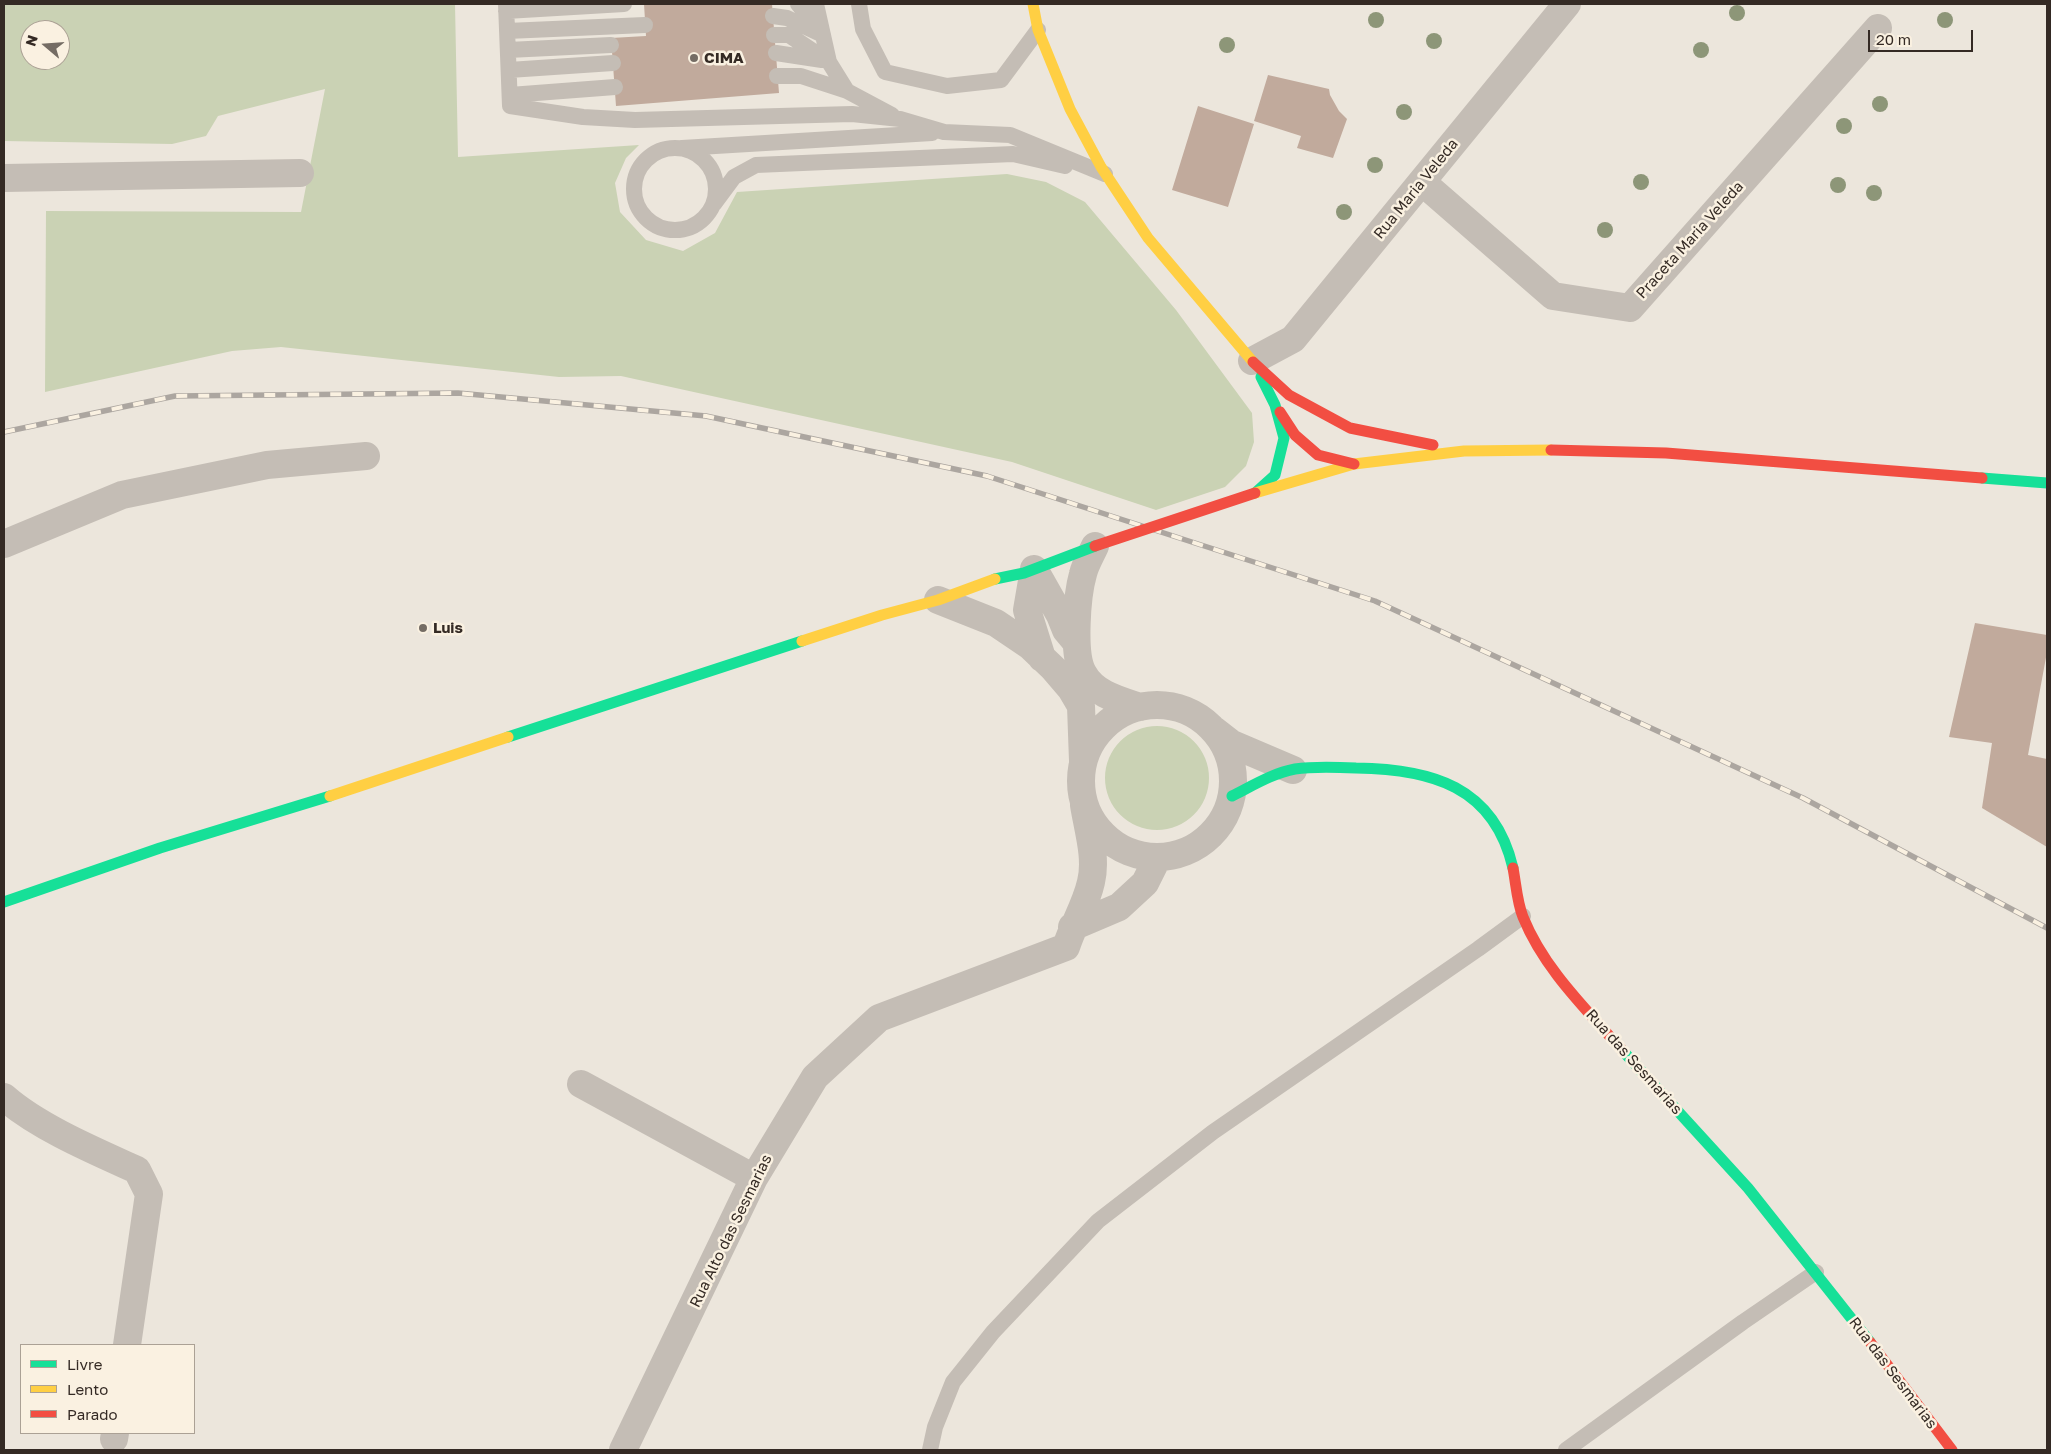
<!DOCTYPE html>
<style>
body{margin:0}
#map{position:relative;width:2051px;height:1454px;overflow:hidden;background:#ece6dc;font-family:"Golos Text",sans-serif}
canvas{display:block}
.frame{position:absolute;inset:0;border:5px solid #342a24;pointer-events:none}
.legend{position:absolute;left:20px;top:1344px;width:175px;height:90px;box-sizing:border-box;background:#faf1e1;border:1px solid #aba195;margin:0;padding:6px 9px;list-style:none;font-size:15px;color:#342a24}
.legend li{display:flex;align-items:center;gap:10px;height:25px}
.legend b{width:25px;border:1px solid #aba195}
.north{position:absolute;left:20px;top:20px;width:50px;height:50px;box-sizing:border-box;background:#faf1e1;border:1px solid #aba195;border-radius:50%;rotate:288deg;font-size:14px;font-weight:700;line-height:20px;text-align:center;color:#342a24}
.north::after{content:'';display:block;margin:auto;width:18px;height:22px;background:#746c64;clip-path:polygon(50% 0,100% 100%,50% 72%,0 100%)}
.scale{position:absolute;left:1868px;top:30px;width:105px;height:22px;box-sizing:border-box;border:2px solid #342a24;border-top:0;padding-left:6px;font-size:15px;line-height:18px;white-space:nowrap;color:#342a24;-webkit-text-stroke:4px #faf1e1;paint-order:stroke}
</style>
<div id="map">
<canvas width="2051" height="1454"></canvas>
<div class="frame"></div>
<ul class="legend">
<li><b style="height:6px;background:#16e098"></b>Livre</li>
<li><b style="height:6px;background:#ffcf43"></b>Lento</li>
<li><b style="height:6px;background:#f24e42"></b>Parado</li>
</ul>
<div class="north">N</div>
<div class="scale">20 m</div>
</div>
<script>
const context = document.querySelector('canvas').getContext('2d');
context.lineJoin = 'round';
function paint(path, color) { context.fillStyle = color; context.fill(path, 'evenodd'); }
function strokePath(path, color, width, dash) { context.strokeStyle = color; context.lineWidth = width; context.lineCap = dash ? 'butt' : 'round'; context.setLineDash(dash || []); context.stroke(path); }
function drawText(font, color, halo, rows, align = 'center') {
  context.font = font + ' "Golos Text",sans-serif'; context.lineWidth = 5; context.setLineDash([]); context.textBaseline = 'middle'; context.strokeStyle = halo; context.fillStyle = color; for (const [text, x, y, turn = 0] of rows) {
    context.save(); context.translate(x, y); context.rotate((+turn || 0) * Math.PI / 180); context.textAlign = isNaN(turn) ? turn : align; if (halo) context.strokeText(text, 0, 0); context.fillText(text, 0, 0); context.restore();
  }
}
paint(new Path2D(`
 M4,4h451l3,153 181,-12 -13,13 -11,25 5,29 26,28 37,11 32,-18 22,-41 270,-18 39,8 39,20 91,108 76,103 2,29 -8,24 -21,21 -69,23 -144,-48 -391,-86 -62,1 -278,-30 -49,4 -187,41 1,-181 255,1 24,-123 -107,27 -12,20 -34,8 -168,-3zM30,30h30v30h-30z
 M1105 778a52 52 0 1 1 104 0a52 52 0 1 1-104 0Z`), '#cad2b4');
paint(new Path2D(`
 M644,4h128l7,89 -163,13 -5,-68 35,-2z
 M1268,75l61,14 1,6 9,16 8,8 -14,39 -36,-10 4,-12 -47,-15z
 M1198,106l56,18 -26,83 -56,-17z
 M1975,623l72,12v17l-19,103 19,4v88l-65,-39 10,-65 -43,-6z`), '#c1aa9c');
strokePath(new Path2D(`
 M506,4l4,102 73,11 52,3 217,-6 48,5 44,13 66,3 95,39
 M798,4l22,27
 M816,4l13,58 18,29 45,24
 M859,4l4,25 22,43 62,14 54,-6 37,-50
 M506,11l118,-7
 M773,16l14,2 36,17
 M507,31l138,-6
 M774,35h15l40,27
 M508,50l103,-5
 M776,53l46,7
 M509,70l104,-7
 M777,76h24l46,15
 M510,95l105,-8
 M634 189a41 41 0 1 1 82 0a41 41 0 1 1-82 0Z
 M682,148l250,-15
 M714,204l20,-27 22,-12 257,-11 52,12
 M930,1450l5,-23 18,-45 40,-50 105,-111 115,-89 265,-183 45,-33
 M1566,1450l177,-128 73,-50`), '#c4bdb5', 16);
strokePath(new Path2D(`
 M4,178l296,-5
 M1422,182l131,114 77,12 248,-280
 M1252,361l41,-22 274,-335
 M4,544l118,-49 145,-30 99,-9
 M1095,546c-4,9 -10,19 -12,28 -6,21 -11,80 0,99 11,21 36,27 57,34
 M1034,569l-7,41 15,48
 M1034,569l26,46 6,15 10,12
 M938,600l58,23 34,23 23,22 18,21 10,17 2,55
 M1081 781a76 76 0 1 1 152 0a76 76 0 1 1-152 0Z
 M1214,730l18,14 61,26
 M1072,927l47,-20 26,-24 13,-26
 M581,1084l173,94
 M4,1097c34,30 91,54 133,73l12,24 -22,151
 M114,1439l1,-6
 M623,1450l131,-272 61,-101 64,-59 187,-71c7,-22 20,-42 25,-65 6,-24 -3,-52 -7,-77`), '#c4bdb5', 28);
strokePath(new Path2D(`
 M1982,478l65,5
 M1255,493l20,-18 9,-37 -9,-33 -14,-28
 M995,579l29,-6 71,-27
 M508,737l294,-96
 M1232,796c20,-10 41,-23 63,-27 19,-3 41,-2 61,-1 75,1 138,18 157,100
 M4,902l156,-54 170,-52
 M1622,1050l126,138 122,154`), '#16e098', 11);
strokePath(new Path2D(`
 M1033,4l5,26 32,79 31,58 47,71 105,124
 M1255,493l99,-29 110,-13 87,-1
 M802,641l80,-26 56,-15 57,-21
 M330,796l178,-59`), '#ffcf43', 11);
strokePath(new Path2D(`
 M1253,362l36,33 61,33 83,17
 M1280,412l15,23 23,20 36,9
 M1551,450l115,3 316,25
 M1513,868c3,16 4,34 10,49 21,52 63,92 99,133
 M1870,1342l82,108`), '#f24e42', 11);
const rail = new Path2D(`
 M4,432l171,-36 283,-3 248,23 281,60 388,125 428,197 244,130`);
strokePath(rail, '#aca6a0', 5.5);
strokePath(rail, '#faf1e1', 4, [11]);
strokePath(new Path2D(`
 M1095,546l160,-53`), '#f24e42', 11);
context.fillStyle = '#8d9678';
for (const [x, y] of [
 [1737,13],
 [1376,20],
 [1945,20],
 [1434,41],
 [1227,45],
 [1701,50],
 [1880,104],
 [1404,112],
 [1844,126],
 [1375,165],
 [1641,182],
 [1838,185],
 [1874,193],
 [1344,212],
 [1605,230]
]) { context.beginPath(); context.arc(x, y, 8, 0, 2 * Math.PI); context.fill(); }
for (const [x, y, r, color] of [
 [694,58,5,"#746c64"],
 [423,628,5,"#746c64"]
]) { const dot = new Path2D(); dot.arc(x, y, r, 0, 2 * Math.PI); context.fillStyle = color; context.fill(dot); strokePath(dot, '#faf1e1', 2); }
drawText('bold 15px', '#342a24', '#faf1e1', [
 ["CIMA",704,58],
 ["Luis",433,628]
], 'left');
drawText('15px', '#342a24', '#faf1e1', [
 ["Rua Maria Veleda",1416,189,-51],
 ["Praceta Maria Veleda",1690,240,-48],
 ["Rua das Sesmarias",1634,1062,48],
 ["Rua Alto das Sesmarias",731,1231,-64],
 ["Rua das Sesmarias",1893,1373,53]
]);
</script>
